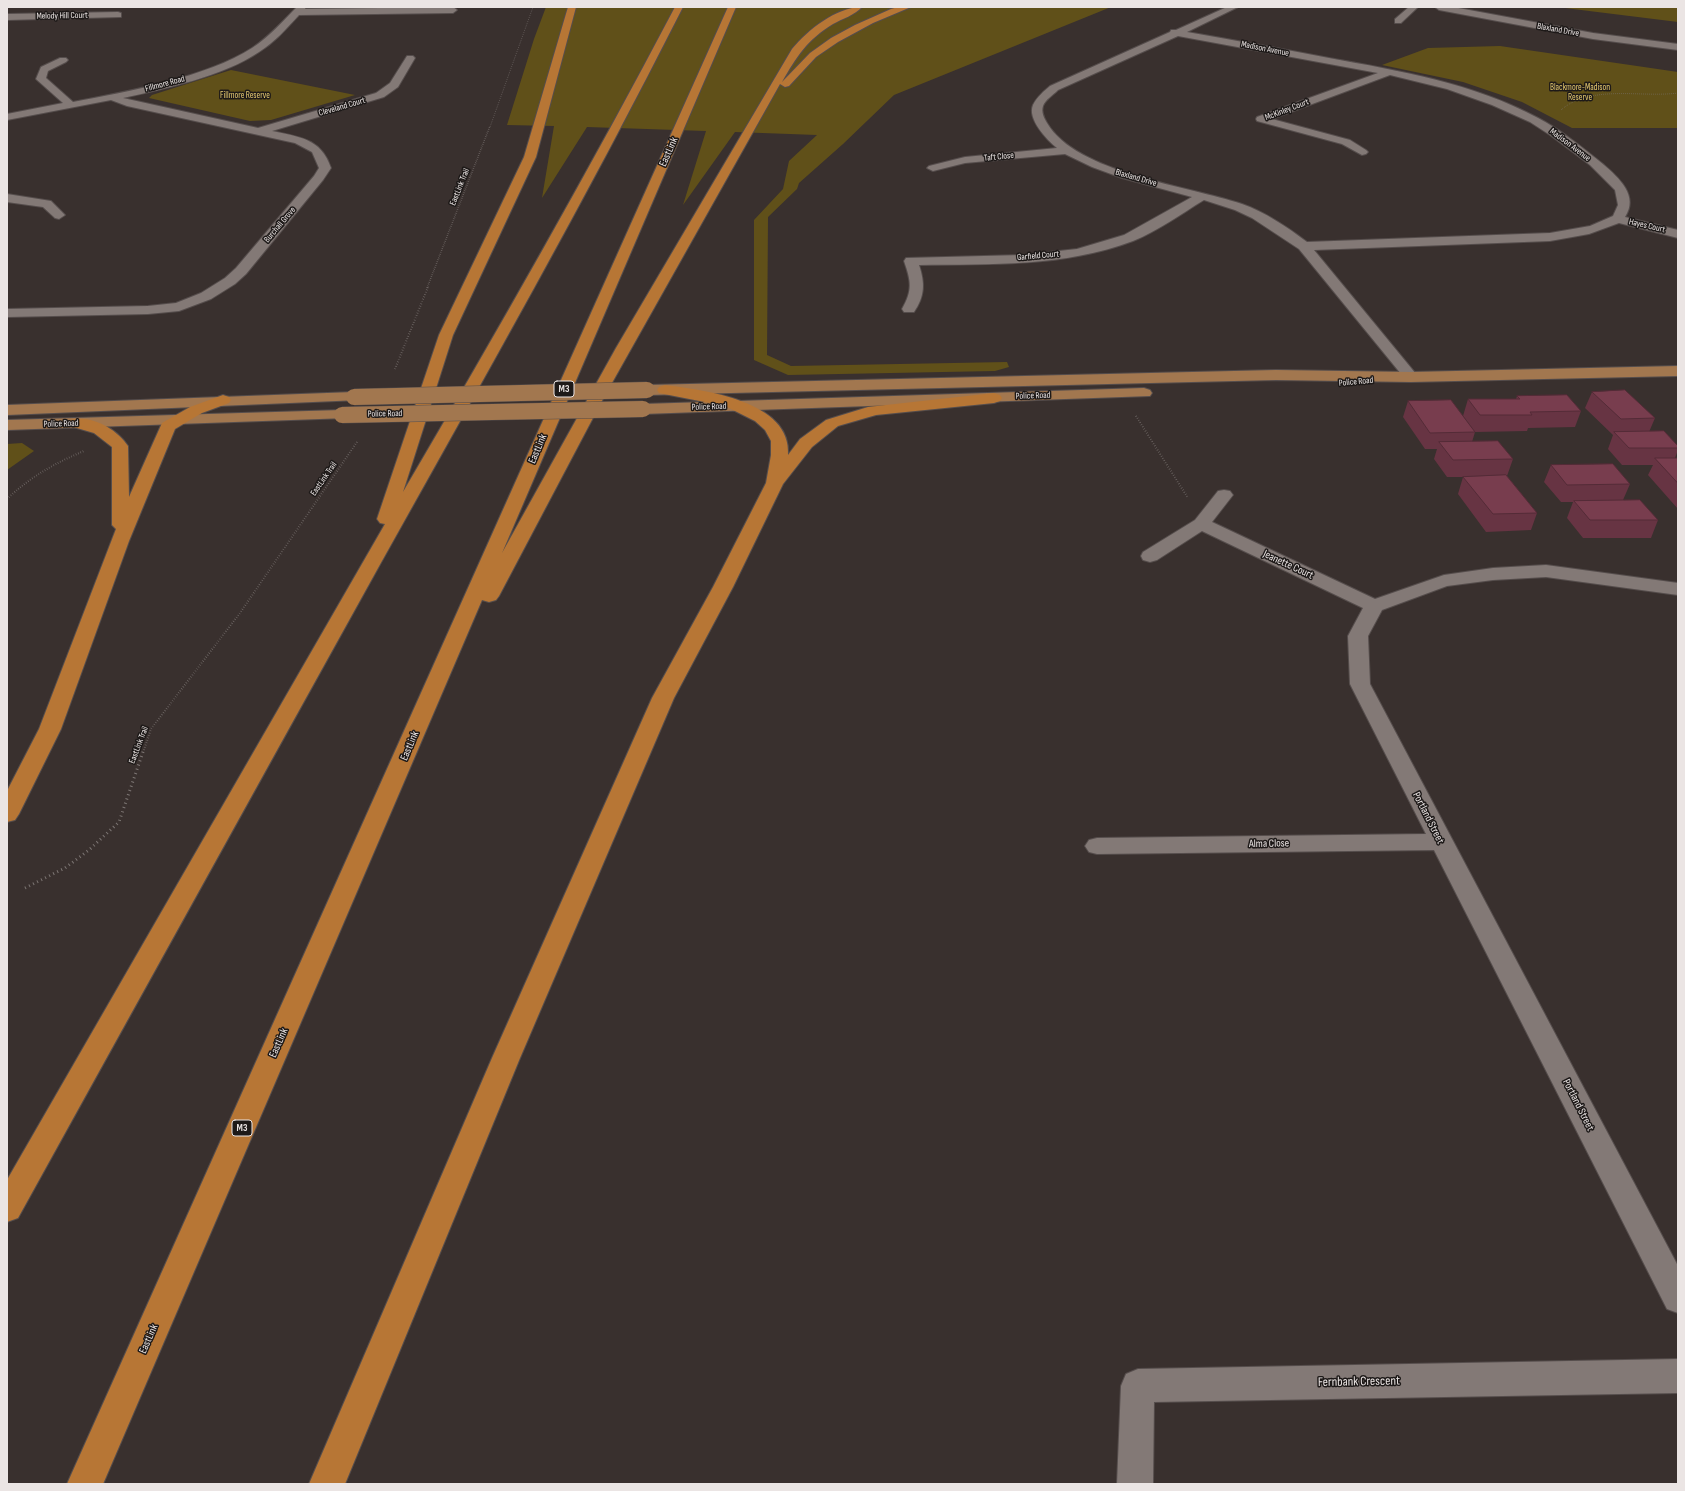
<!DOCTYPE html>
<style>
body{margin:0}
#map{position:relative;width:1685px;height:1491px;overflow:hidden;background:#39302e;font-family:"Sofia Sans Condensed",sans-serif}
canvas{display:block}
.frame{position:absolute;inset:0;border:8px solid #ebe5e4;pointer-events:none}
</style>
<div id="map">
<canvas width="1685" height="1491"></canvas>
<div class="frame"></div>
</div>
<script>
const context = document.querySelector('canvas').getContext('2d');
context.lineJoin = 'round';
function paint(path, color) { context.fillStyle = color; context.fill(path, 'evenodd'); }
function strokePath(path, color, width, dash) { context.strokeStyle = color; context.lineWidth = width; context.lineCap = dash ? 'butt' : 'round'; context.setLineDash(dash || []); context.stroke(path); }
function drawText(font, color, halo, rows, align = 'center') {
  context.font = font + ' "Sofia Sans Condensed",sans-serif'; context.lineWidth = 3; context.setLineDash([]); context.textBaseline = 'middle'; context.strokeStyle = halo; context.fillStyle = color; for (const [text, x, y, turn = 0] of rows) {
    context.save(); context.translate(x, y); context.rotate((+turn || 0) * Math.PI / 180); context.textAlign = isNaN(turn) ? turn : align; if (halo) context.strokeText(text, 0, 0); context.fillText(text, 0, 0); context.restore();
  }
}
paint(new Path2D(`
 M546,7h565l-217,88 -51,49 -44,39 -2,6 -29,28 -1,138 24,11 216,-4 2,5 -14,4 -207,4 -34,-15v-140l29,-31 6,-28 28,-26 -82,-3 -52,73 23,-74 -119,-4 -45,71 12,-72 -47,-1 27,-86z
 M1558,7h120v15l-105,-13z
 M1500,46l178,26v56h-106l-50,-26 -59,-20 -81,-17 46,-17z
 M231,70l124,25 -84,25 -21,1 -101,-23 3,-3z
 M22,443l12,8 -27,19v-26z`), '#605019');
const minor = new Path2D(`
 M297,7h9l-1,2 148,-2 4,3 -4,3 -154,2c-12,13 -24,27 -40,37 -35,24 -95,37 -136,46l135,30 118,-35 14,-10 17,-27h6l2,2 -17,29 -14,10 -112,34c27,6 49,7 59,37l-8,12 -77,94 -11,10 -24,15 -32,12 -31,3 -141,3v-8l141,-3 28,-3 25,-10 24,-15 11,-10 78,-92 5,-8 -7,-16 -17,-9 -168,-37 -16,-6 -104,20v-6l56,-11 -27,-24 5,-12 19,-9h6l2,2 -2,2 -18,9 -2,7 27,24c53,-10 134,-25 179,-54 17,-11 31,-27 45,-41z
 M1227,7h11l-51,25c47,8 95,17 142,26 71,13 144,25 209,60 23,12 45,30 66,47 15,13 35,31 21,52l53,13v8l-59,-15 -30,11 -39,7 -236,9 102,124 3,3 -3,3h-10l-107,-131 -47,-31 -17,-8 -31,-10c-23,14 -46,31 -71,41 -69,26 -142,23 -214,24 6,18 6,31 -5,47h-10l-2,-3c11,-19 9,-28 2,-48l2,-3 116,-3 55,-6 47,-14 68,-38 -70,-19 -30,-11 -27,-13 -100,9 -32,8 -6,-3 2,-2 36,-9 92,-9c-10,-8 -30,-29 -24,-43 4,-8 11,-14 17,-19l120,-54 1,-2h5zM1178,36l200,37 -121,44 -1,2 1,2 85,23 20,11 4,-1 2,-2 -2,-2 -16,-10 -78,-21 118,-44 57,14 45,16 38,17 20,13 40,30 25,25 3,15 -5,11 -23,10 -40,7 -243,9c-20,-15 -42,-30 -65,-38 -53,-18 -166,-31 -195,-81 -3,-5 -6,-11 -4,-17 2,-6 10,-11 15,-16z
 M1409,7h9l-17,16h-6v-4z
 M1435,7h18l140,26 85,11v6l-85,-11 -154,-29z
 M118,12l3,1v4l-114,3v-6z
 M7,194l44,7 14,14 -6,4 -4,-1 -12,-11 -36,-5z
 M1224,490l6,1 3,4 -21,27 163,77 69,-24 49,-7 53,-3 132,18v12l-132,-18 -53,3 -46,6 -65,24 -14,26 2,48 308,582v47l-11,-4 -233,-459 -337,4 -8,-2 -4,-6 4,-6 8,-2 329,-4 -76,-150 -2,-48 15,-28 -161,-77 -45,29 -7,2 -7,-2 -2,-4 2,-4 52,-32 23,-29z
 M1678,1359v34l-524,9 -1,82h-36l4,-98 5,-12 12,-5z`);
const major = new Path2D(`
 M1678,366v10l-267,6 -135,-2 -629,15 -6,-2 -2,-3 2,-3 6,-2 629,-15 135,2z
 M1144,388l6,2 2,3 -2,3 -507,18 -6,-2 -2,-3 2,-3 6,-2z
 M354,392l6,2 2,3 -2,3 -353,15v-10z
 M342,410l6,2 2,3 -2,3 -341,12v-10z`);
const highway = new Path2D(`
 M568,7h8l-40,150 -83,178 -50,157c94,-160 186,-321 272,-485h8c-96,190 -201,375 -305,561 -120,216 -240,433 -360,650l-11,4v-42l378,-656 -5,-1 -3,-4 62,-184 85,-178z
 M728,7h8l-234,546 114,-205 176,-299c16,-19 44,-42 70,-42 -7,8 -20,12 -29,17 -26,16 -36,32 -51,58l28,-29 21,-15 24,-13 36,-16 7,-2h13l-38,16 -35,19 -22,15 -27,29 -4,1 -5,-3 -176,313 -105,199 -3,4 -7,2 -7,-2 -379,884h-36z
 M665,385c39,5 127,16 123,70l12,-16 26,-19 42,-13 126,-14 6,2 2,3 -2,3 -6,2 -118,12 -38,11 -26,21 -29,37 -50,103 -59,111 -154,360 -175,426h-36l183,-426 160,-360 61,-111 53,-104 5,-28v-14l-6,-11 -10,-9 -30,-15 -66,-13 -2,-3 2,-3z
 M223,395l6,2 2,3 -2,3 -27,10 -27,16 -46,112 -68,188 -42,85 -4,6 -8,2v-31l32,-62 77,-200 -4,-4v-78l-18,-14 -24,-7 -2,-3 2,-3c21,-6 47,9 58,26l1,51 33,-74 28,-16z`);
strokePath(minor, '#554d4c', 2);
strokePath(major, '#554d4c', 2);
strokePath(highway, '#554d4c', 2);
strokePath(new Path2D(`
 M1561,110c30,-26 80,-12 117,-17
 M490,127l43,-120`), '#7d7674', 1, [0.5, 1.5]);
strokePath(new Path2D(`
 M427,288l63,-162`), '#7d7674', 1.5, [0.5, 1.5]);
strokePath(new Path2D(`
 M395,369l33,-82
 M1136,416l52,82
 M7,499c23,-22 48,-36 77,-48
 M144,750l7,-21 89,-116 117,-171`), '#7d7674', 2, [0.5, 2]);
strokePath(new Path2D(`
 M25,888l40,-20 24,-18 30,-28 25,-73`), '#7d7674', 3, [1, 3.5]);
paint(minor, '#837976');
paint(major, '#a2774f');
paint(highway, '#b77635');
const majorBridge = new Path2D(`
 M354,397l293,-7
 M342,415l301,-6`);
strokePath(majorBridge, '#554d4c', 17, []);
strokePath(majorBridge, '#a2774f', 16);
paint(new Path2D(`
 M1592,392l63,26 -6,14 29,14v4l-3,8h3v51l-30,-34 5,-10h-31l-14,-16 5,-14 -28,-27z
 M1517,396l64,15 -6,16 -47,1 -1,3 -52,1 -3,10 41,17 -6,17 30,37 -6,17 -45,2 -28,-38 5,-17h-16l-13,-18 3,-10h-12l-22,-32 5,-16 64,27 -9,-12 5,-17h48z
 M1551,465l79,19 -7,16 35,20 -7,18h-68l-16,-20 6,-16h-12l-17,-20z`), '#673443');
const building = new Path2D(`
 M1625,390l30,28 -34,1 -29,-27z
 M1567,395l14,16 -51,1 2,3h-52l-12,-16h52l-3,-3z
 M1451,400l24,32 -45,1 -22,-32z
 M1664,431l14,15v2h-49l-15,-16z
 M1498,441l15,18 -60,1 -14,-18z
 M1655,458h23v25z
 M1613,464l17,20 -63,1 -16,-20z
 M1506,475l31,38 -44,1 -30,-37z
 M1640,500l18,20h-68l-16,-19z`);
paint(building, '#783d4e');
strokePath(building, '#542b37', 1);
drawText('9px', '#ebe5e4', '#1d1918', [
 ["Melody Hill Court",62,16,-1],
 ["Blaxland Drive",1558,30,10],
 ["Madison Avenue",1265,49,11],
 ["Fillmore Road",165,84,-15],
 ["Cleveland Court",342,107,-16],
 ["McKinley Court",1287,110,-21],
 ["Madison Avenue",1570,145,37],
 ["Taft Close",999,157,-6],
 ["Blaxland Drive",1136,178,16],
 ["EastLink Trail",460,187,-68],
 ["Burchall Grove",280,225,-50],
 ["Hayes Court",1647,226,13],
 ["Garfield Court",1038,256,-5],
 ["Police Road",1356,382,-5],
 ["Police Road",1033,396,-2],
 ["Police Road",709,407,-2],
 ["Police Road",385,414,-1],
 ["Police Road",61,424,-2],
 ["EastLink Trail",324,479,-55],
 ["EastLink Trail",139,745,-69]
]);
drawText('9px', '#e6ca71', '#1d1918', [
 ["Blackmore-Madison",1580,88],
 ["Reserve",1580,98],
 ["Fillmore Reserve",245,96]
]);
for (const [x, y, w] of [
 [564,389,20],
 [242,1128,20]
]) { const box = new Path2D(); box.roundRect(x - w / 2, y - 8, w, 16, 3); context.fillStyle = '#1d1918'; context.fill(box); strokePath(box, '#ebe5e4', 1); }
drawText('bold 10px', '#ebe5e4', null, [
 ["M3",564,389],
 ["M3",242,1128]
]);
drawText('11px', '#ebe5e4', '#1d1918', [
 ["EastLink",669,152,-66],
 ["EastLink",538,449,-67],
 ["Jeanette Court",1288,565,25],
 ["EastLink",410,746,-67],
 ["Portland Street",1428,818,63],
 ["Alma Close",1269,844,-1],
 ["EastLink",279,1043,-66],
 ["Portland Street",1578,1105,63],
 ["EastLink",149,1339,-66]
]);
drawText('13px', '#ebe5e4', '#1d1918', [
 ["Fernbank Crescent",1359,1382,-1]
]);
</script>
